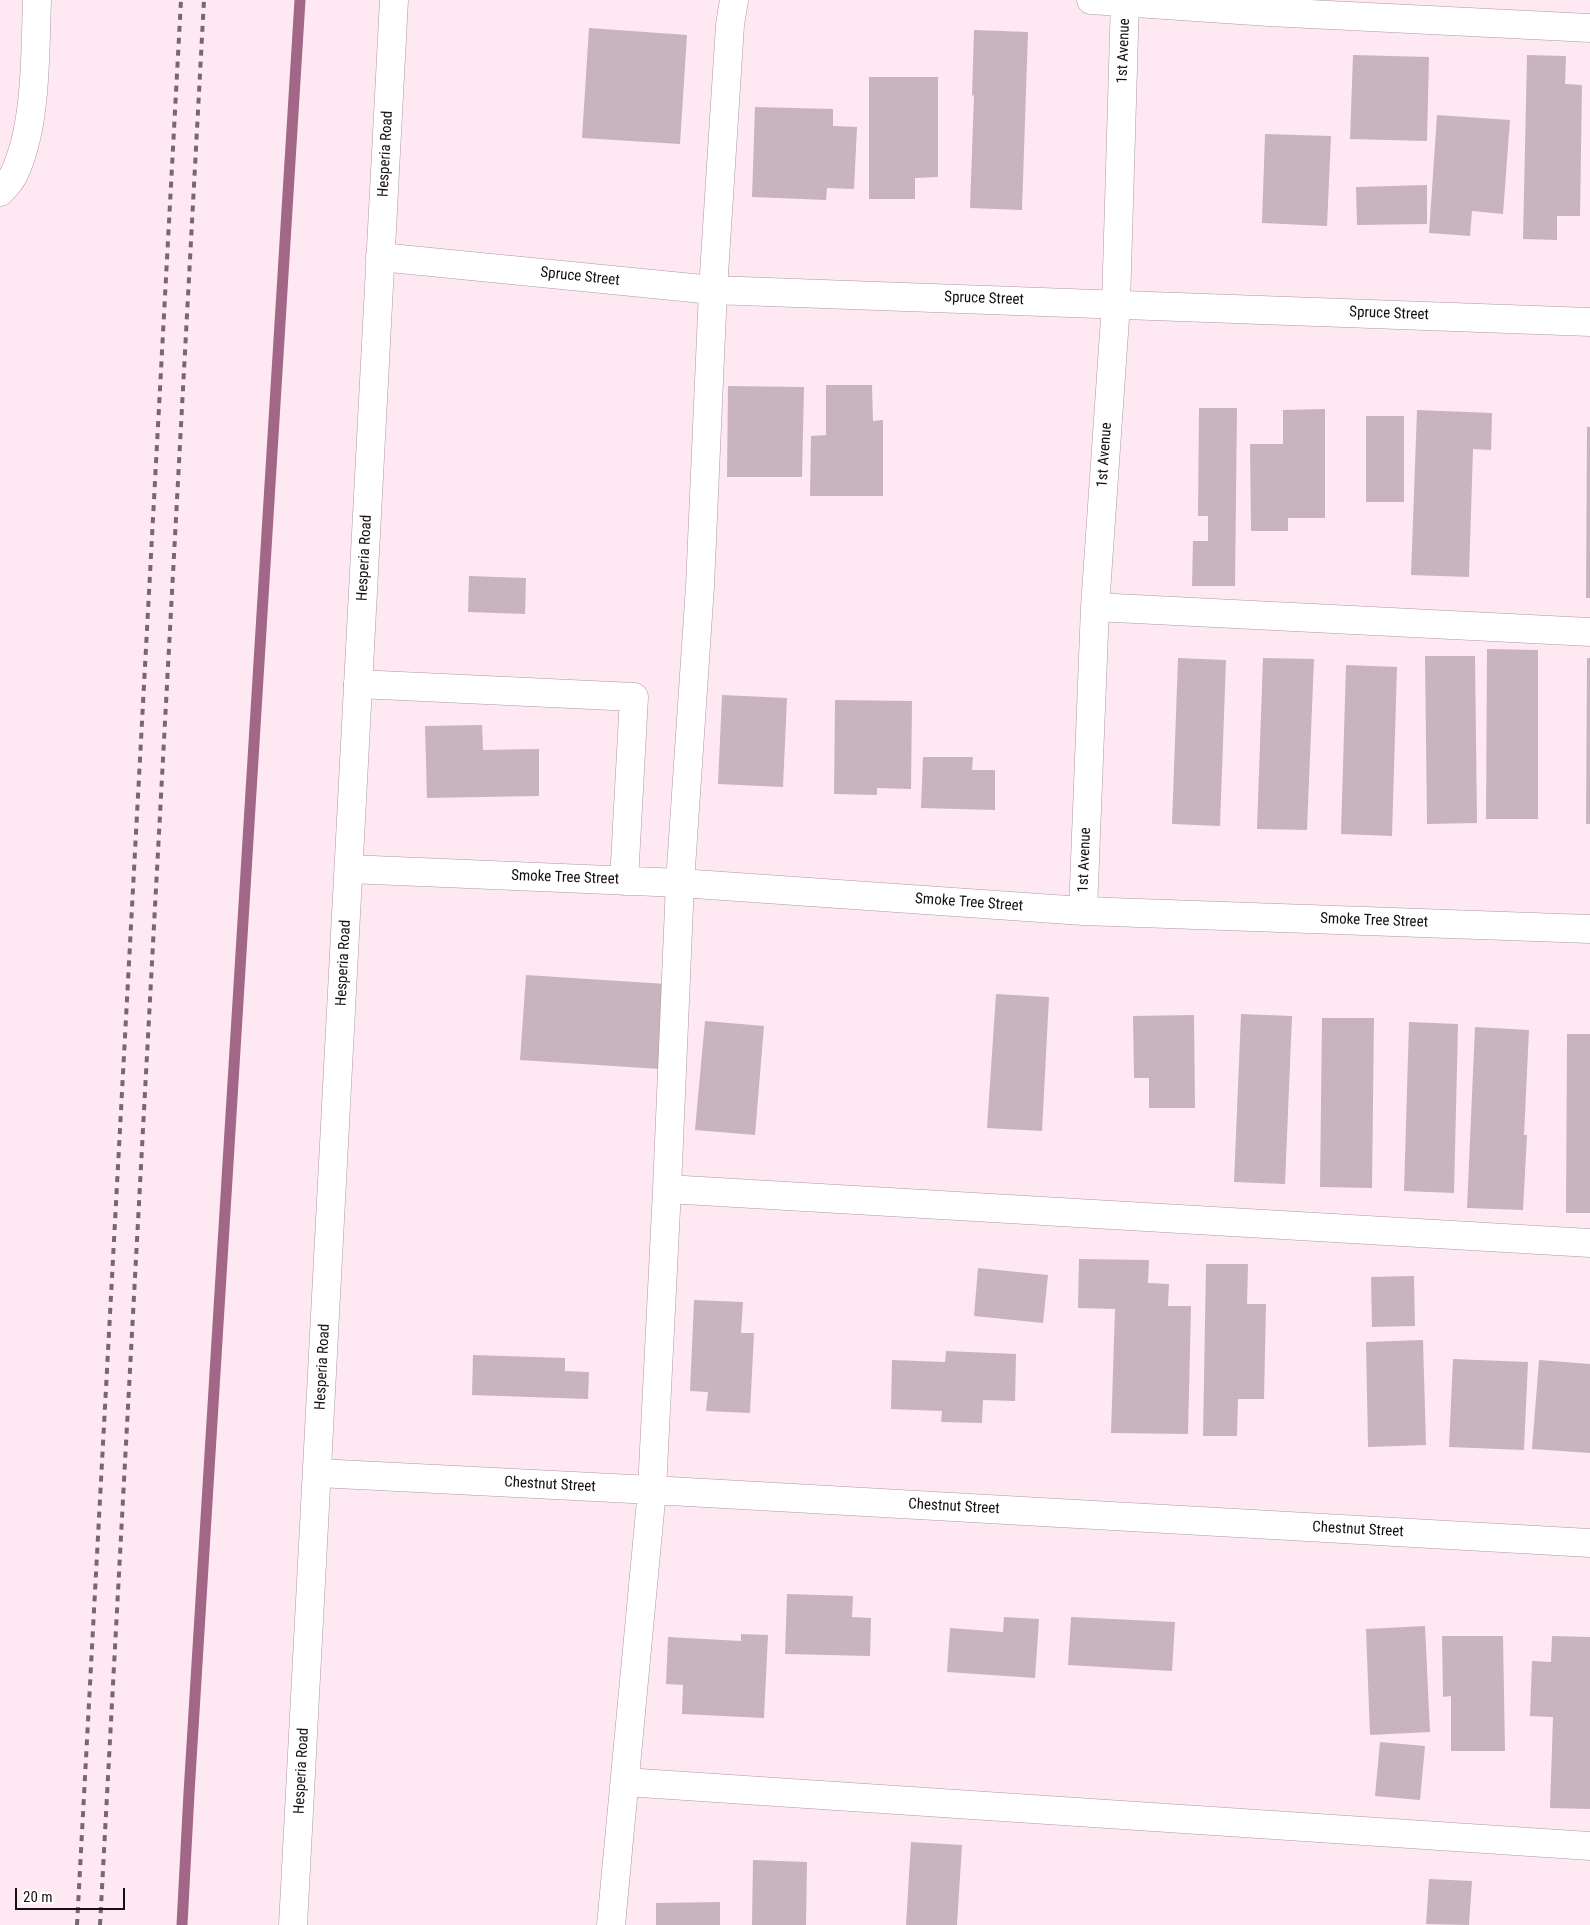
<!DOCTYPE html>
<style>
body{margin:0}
#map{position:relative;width:1590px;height:1925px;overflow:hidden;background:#fee9f3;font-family:"Roboto Condensed",sans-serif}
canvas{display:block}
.scale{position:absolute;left:15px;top:1888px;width:110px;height:22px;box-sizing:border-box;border:2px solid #160f13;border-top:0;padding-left:6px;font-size:15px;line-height:18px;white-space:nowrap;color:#160f13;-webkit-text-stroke:4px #fff;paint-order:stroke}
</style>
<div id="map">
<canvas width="1590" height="1925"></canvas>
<div class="scale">20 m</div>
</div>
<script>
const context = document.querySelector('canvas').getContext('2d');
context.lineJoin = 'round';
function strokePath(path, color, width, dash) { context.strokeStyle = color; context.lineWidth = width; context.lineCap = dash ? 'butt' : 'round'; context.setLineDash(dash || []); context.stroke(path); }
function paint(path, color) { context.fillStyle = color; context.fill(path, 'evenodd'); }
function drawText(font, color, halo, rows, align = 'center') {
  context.font = font + ' "Roboto Condensed",sans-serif'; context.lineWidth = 5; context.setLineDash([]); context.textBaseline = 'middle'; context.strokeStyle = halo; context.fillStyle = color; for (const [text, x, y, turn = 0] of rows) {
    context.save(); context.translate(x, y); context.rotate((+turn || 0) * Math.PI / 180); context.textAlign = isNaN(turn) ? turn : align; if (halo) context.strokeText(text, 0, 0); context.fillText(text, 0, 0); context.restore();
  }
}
strokePath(new Path2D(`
 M182,1925l7,-132 111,-1793`), '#a26787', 11);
paint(new Path2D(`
 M589,28l98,7 -7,109 -98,-6z
 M974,30l54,2 -6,178 -52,-2 4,-113 -2,1z
 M1353,55l76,2 -2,84 -77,-2z
 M1527,55l39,1 -1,28 17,1 -2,131h-23v24l-34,-1z
 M869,77h69v100l-23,1v21h-46z
 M755,107l78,2v17l24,1 -3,62 -27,-1 -1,12 -74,-3z
 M1437,115l73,5 -7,94 -31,-3 -2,25 -41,-3z
 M1265,134l66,2 -4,90 -65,-3z
 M1427,185v39l-70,1 -1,-38z
 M826,385h46l1,36 10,-1v76h-73l1,-60 15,-1z
 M728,386l76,1 -2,90h-75z
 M1199,408h38l-2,178h-43l1,-45h15v-25h-10z
 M1325,409v109h-37v13h-37l-1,-87h33v-34z
 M1417,410l75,3 -1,37 -18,-1 -4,128 -58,-2z
 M1366,416h38v86h-38z
 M1587,427h3v171h-4z
 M469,576l57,2 -1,36 -57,-2z
 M1487,649l51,1v169h-52z
 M1425,656h50l2,167 -50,1z
 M1178,658l48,2 -6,166 -48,-2z
 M1263,658l51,1 -7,171 -50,-1z
 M1587,658h3v166h-4z
 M1346,665l51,2 -5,169 -51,-2z
 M722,695l65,3 -4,89 -65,-3z
 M835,700l77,1 -1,88 -34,-1v7l-43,-1z
 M482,725l1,25 56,-1v47l-112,2 -2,-72z
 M923,757h50l-1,13h23v40l-74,-2z
 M526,975l140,9 -6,85 -140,-9z
 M996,994l53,3 -7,134 -55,-3z
 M1241,1014l51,2 -7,168 -51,-2z
 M1194,1015l1,93h-46v-30h-15l-1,-62z
 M1322,1018h52l-2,170 -52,-1z
 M705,1021l59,5 -9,109 -60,-5z
 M1409,1022l49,2 -4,169 -50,-2z
 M1475,1027l54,3 -5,105h3l-4,75 -56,-2z
 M1567,1034h23v179h-24z
 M1079,1259l70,1 -1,23 21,1 -1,22h23l-3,128 -77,-1 4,-124 -37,-1z
 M1206,1264h42l-1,40h19l-2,95h-26l-1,37h-34z
 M978,1268l70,7 -5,48 -69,-7z
 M1414,1276l1,50 -43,1 -1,-50z
 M694,1300l49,2 -2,31h13l-4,80 -44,-2 2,-19 -18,-1z
 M1423,1340l3,105 -58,2 -2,-105z
 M946,1351l70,3 -1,47 -32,-1 -1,23 -41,-1 1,-11 -51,-2 1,-49 53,2z
 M473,1355l92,3v13l24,1 -1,27 -116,-4z
 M1453,1359l75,3 -4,88 -75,-3z
 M1539,1360l51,4v89l-58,-4z
 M787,1594l66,2 -1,21 19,1 -1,38 -85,-2z
 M1004,1617l35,2 -4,59 -88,-6 3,-44 53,4z
 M1071,1617l104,5 -3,49 -104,-6z
 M1425,1626l5,106 -60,3 -4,-106z
 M741,1634l27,1 -4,83 -82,-4 1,-29 -17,-1 2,-47 73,4z
 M1442,1636h61l2,115h-54v-55l-8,1z
 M1552,1636l38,1v172l-40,-1 3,-91 -23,-1 2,-55 19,1z
 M1380,1742l45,4 -5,54 -45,-4z
 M911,1842l51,3 -5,80h-51z
 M753,1860l54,2 -1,63h-54z
 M1429,1879l43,2 -3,44 -43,-1z
 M720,1902v23h-64v-22z`), '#c8b4be');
const minor = new Path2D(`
 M1091,0l178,12 321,16
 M0,192c5,-5 11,-11 14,-18 23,-48 21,-121 23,-174
 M380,257l333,33 877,32
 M1095,607l495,25
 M358,684l276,13 -10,184
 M349,869l331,14 403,28 507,18
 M1083,911l12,-304 21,-303 9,-304
 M667,1189l923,54
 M318,1473l334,17 938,53
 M625,1782l965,64
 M611,1925l41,-435 15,-301 13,-306 20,-297 13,-296 17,-265 4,-25`);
const major = new Path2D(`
 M293,1925l101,-1925`);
strokePath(minor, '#ac98a2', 29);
strokePath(major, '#ac98a2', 29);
strokePath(minor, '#fff', 28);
strokePath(major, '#fff', 28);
strokePath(new Path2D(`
 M77,1925l104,-1925
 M100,1925l104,-1925`), '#75686f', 4, [6, 6]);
drawText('15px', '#160f13', '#fff', [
 ["1st Avenue",1124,51,-88],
 ["Hesperia Road",386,154,-87],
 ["Spruce Street",580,277,6],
 ["Spruce Street",984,299,2],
 ["Spruce Street",1389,314,2],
 ["1st Avenue",1105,455,-86],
 ["Hesperia Road",365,558,-87],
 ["1st Avenue",1085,860,-88],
 ["Smoke Tree Street",565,878,2],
 ["Smoke Tree Street",969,903,4],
 ["Smoke Tree Street",1374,921,2],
 ["Hesperia Road",344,963,-87],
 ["Hesperia Road",323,1367,-87],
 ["Chestnut Street",550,1485,3],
 ["Chestnut Street",954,1507,3],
 ["Chestnut Street",1358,1530,3],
 ["Hesperia Road",302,1771,-87]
]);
</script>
